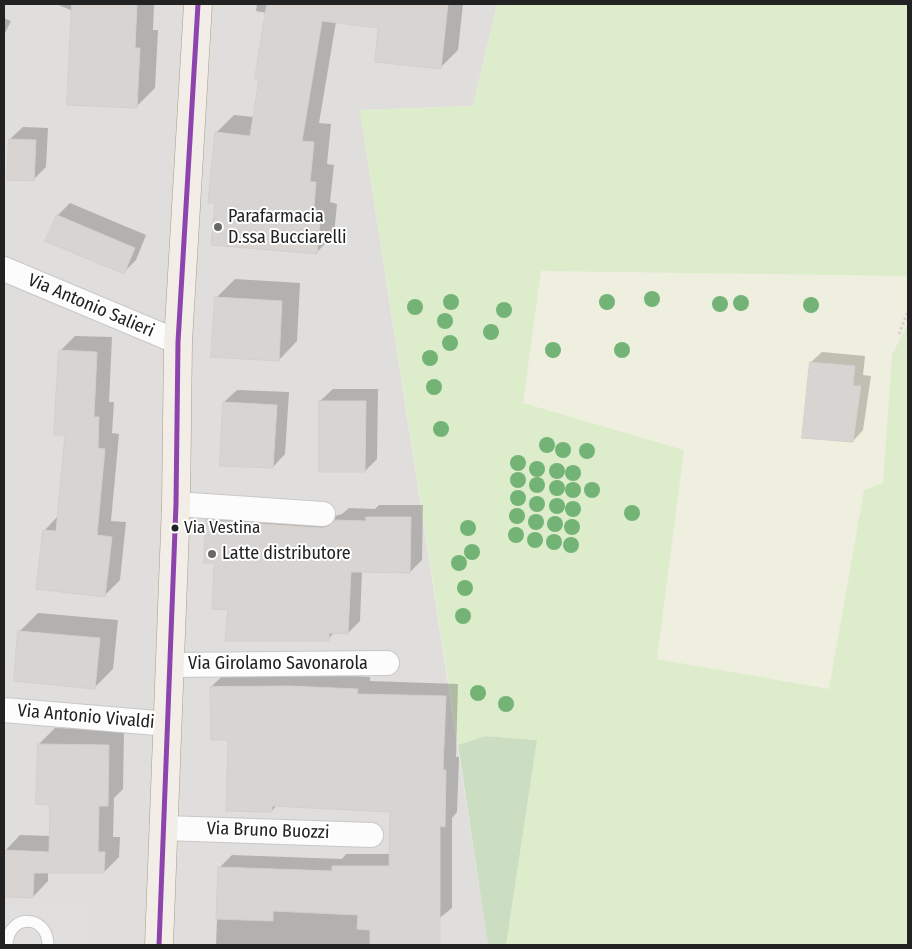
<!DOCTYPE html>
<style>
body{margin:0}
#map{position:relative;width:912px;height:949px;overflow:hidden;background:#f0eeeb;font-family:"Fira Sans Condensed",sans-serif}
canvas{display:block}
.frame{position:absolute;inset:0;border:5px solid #222;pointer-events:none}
</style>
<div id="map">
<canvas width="912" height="949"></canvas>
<div class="frame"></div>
</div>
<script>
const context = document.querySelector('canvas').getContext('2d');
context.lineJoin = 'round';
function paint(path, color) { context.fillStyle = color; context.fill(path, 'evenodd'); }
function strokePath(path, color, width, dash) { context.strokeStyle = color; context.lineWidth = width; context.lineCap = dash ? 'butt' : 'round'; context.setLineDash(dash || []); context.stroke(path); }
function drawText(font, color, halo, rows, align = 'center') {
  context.font = font + ' "Fira Sans Condensed",sans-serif'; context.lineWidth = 4; context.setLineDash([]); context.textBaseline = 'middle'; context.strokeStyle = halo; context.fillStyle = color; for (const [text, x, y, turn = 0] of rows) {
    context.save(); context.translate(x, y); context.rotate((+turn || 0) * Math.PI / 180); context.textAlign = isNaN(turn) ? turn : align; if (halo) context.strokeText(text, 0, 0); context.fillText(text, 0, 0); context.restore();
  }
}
paint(new Path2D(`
 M4,4h493l-24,102 -113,4 128,835h-484z`), '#dfdedc');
paint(new Path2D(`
 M541,271l367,5v47l-16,32 -9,128 -19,7 -34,199 -173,-30 27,-209 -161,-46z`), '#efefdf');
paint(new Path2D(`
 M497,4h411v272l-367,-5 -18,132 161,47 -27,209 172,30 35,-199 19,-7 9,-128 16,-32v622h-402l31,-205 -52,-4 -27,9 -98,-635 113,-4z`), '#ddeccb');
paint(new Path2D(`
 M485,736l52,4 -31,205h-18l-30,-200z`), '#cbdec1');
paint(new Path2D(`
 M4,905l83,3 -2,37h-81z`), '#e0dfde');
paint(new Path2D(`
 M56,4h98l-1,26h5l-3,58 -19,19 -63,-96z
 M257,4h206l-5,46 -18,18 -60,-41 -44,-5 -17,101 12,1 -4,40 7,1 -4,37 7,2 -3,31 -18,18 -99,-51 -1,-69 18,-18 20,2 13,-104 -11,-2z
 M4,18l7,3 -7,14z
 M23,127l25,1 -2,39 -13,13 -23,-41z
 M70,203l76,32 -10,25 -13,13 -76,-33 11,-25z
 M235,279l65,4 -3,58 -18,19 -63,-62z
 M75,336l37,1 -3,65h5l-2,31 7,1 -8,87 15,1 -6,58 -15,15 -60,-65 13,-14 8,-82 -6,-83z
 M822,352l43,4 -2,19 8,1 -8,54 -10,11 -50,-4 8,-75z
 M333,389h45l-1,70 -12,12 -45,-70z
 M237,390l52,2 -4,62 -12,13 -49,-65z
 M379,505h44l-1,55 -12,12 -48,-1 -2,50 -12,12 -13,-1 -7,7 -98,-30 -15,-47 -9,-42 12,-12 117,8 7,-2 7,-6 26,1z
 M38,613l80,7 -5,49 -18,18 -75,-56z
 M303,673l67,4v4l88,3 -2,73h3l-2,55 -5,6v90l-15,12 -1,25h-220l3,-77 13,-13 110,4 4,-5h44l2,-43 -115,-6 -5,6 -43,-73 -18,-51 13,-13z
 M55,728l69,2 -1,59 -9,9 -1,39h7l-1,20 -15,15h-56v9l-15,16 -29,-1 1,-45 15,-16 31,1v-33l-12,-59z`), '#0003');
const building = new Path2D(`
 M72,4h65l-2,44h5l-3,60 -70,-3z
 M267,4h181l-7,65 -66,-7 3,-34 -56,-7 -20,120 12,1 -4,40h6l-3,37 7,3 -3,32 -106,-9 4,-42h-7l7,-71 35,4 9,-57h-4z
 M9,139l27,1 -2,41 -27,-1z
 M57,215l78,33 -11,26 -79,-33z
 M215,297l67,4 -3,60 -68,-4z
 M59,350l38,2 -3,65h5l-1,31 7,1 -8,86 15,2 -7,60 -69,-8 7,-59 13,1 9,-96h-11z
 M810,362l45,4 -2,20h8l-8,56 -51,-4z
 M319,401h47l-1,71h-46z
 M223,402l54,3 -4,63 -53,-2z
 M366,517h45l-1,56 -59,-1 -3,62 -19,-1v8h-104l3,-31 -16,-1 2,-46h-10l1,-43 117,8 7,-2 6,-6 31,1z
 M18,631l82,7 -5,51 -81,-8z
 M289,686l69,3 -1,5 89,2 -3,74h3l-1,57 -5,-1v119h-70v-15l-13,-1 1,-14 -85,-4v10l-57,-2 2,-52 114,4v-5h57l1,-54 -118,-6v6l-46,-1 2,-71h-17l-1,-53z
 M38,744l71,1 -1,61h-9l-1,46h7l-1,21h-70l-1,25 -29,-1v-47l45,2 1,-47 -14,-1z`);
paint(building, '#d7d4d2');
strokePath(building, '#d3d0cc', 1);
const service = new Path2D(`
 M7,945c1,-32 41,-31 41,0`);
const minor = new Path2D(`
 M4,269l174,73
 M176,504l147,10
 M170,665l217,-2
 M4,710l164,14
 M164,828l207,7`);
const primary = new Path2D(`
 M159,945l17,-441 2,-162 20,-338`);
strokePath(service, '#c9c8c7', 13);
strokePath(minor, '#c9c8c7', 26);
strokePath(primary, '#a79c86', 29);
strokePath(new Path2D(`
 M899,334l9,-23`), '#dccecd', 3, [2.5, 2.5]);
strokePath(service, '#fdfcfc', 11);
strokePath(minor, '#fdfcfc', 24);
strokePath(primary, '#f3ede7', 28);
strokePath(new Path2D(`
 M159,945l17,-441 2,-162 20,-338`), '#8e44ad', 5);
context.fillStyle = '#73b476';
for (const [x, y] of [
 [652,299],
 [451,302],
 [607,302],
 [741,303],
 [720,304],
 [811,305],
 [415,307],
 [504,310],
 [445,321],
 [491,332],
 [450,343],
 [553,350],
 [622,350],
 [430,358],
 [434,387],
 [441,429],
 [547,445],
 [563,450],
 [587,451],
 [518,463],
 [537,469],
 [557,471],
 [573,473],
 [518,480],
 [537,485],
 [557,488],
 [573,490],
 [592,490],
 [518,498],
 [537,504],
 [557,506],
 [573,509],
 [632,513],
 [517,516],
 [536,522],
 [555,524],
 [572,527],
 [468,528],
 [516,535],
 [535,540],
 [554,542],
 [571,545],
 [472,552],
 [459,563],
 [465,588],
 [463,616],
 [478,693],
 [506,704]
]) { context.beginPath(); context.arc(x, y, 8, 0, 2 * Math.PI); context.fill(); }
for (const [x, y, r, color] of [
 [218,227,5,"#6a6968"],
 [175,528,4.5,"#222"],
 [212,554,5,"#6a6968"]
]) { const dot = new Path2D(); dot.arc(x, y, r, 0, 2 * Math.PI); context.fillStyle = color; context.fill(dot); strokePath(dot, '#fff', 2); }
drawText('17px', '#222', '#fff', [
 ["Via Vestina",184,528]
], 'left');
drawText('18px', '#222', '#fff', [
 ["Parafarmacia",228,217],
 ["D.ssa Bucciarelli",228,238],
 ["Latte distributore",222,554]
], 'left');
drawText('18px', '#222', '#fff', [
 ["Via Antonio Salieri",91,306,23],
 ["Via Girolamo Savonarola",278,664],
 ["Via Antonio Vivaldi",86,717,5],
 ["Via Bruno Buozzi",268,831,2]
]);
</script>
